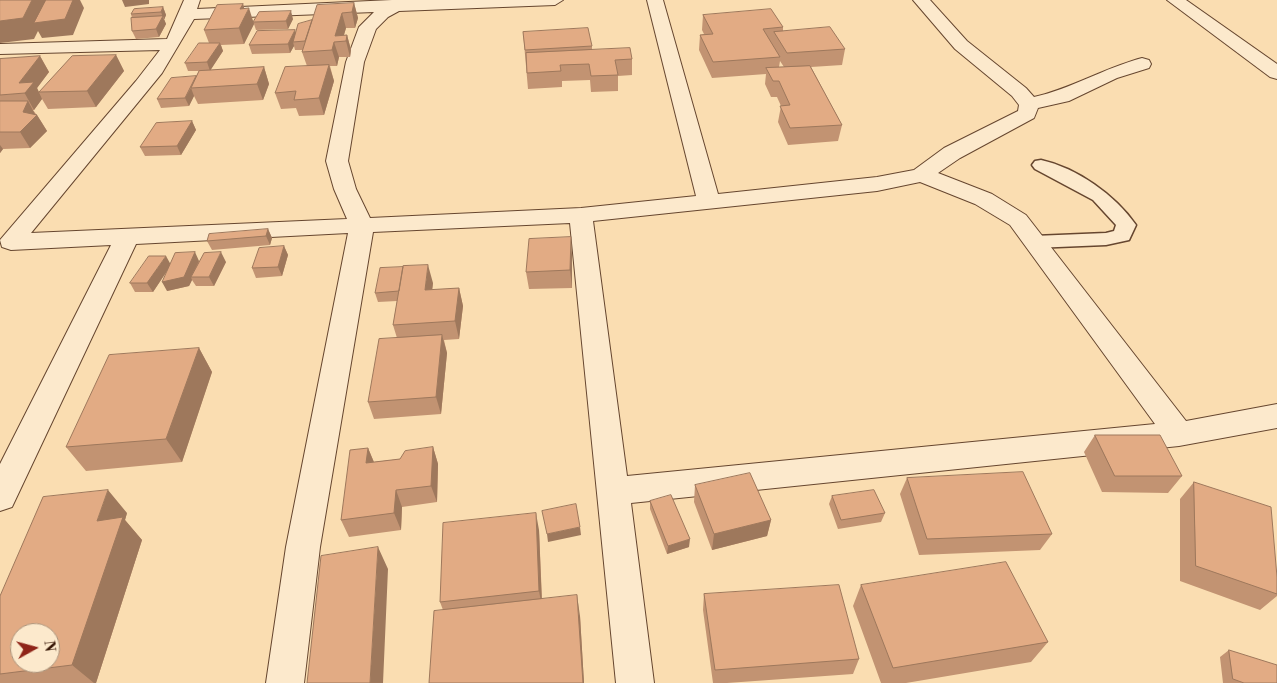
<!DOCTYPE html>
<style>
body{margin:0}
#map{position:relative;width:1277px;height:683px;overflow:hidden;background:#faddb1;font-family:"Libre Bodoni",serif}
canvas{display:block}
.north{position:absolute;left:10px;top:623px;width:50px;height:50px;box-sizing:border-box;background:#fce9cc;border:1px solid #ac947c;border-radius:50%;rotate:83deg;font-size:14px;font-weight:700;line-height:20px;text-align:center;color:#351404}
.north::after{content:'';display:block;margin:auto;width:18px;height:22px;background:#8f2418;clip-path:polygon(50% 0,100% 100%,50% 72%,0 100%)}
</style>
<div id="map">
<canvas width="1277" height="683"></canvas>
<div class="north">N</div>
</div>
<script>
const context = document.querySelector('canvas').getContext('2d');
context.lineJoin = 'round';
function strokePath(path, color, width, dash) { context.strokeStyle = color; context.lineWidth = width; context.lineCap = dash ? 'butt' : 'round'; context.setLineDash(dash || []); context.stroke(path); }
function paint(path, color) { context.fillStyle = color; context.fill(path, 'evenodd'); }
const service = new Path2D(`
 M1041,160c36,8 74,35 95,65l-7,15 -23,5 -72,3 -7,-2 -3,-4 3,-4 7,-2 72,-3 8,-2 2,-6 -23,-25 -58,-31 -3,-4 3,-4z`);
const minor = new Path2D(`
 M184,0h16l-3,9 195,-9h171l-8,5 -156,6 -11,6 -12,12 -12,33 -16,99 8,28 14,29 211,-10 115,-12 -49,-196h16l55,194 159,-17 37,-7 30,-22 74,-37 1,-6 -7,-9 -57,-47 -42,-49h17l37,41 59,47 8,9c37,-8 70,-29 108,-39l7,2 2,4 -2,4 -32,10 -48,23 -31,7 -4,10 -74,40 -22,15 54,21 34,21 160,206 91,-17v24l-98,18 -548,57 23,180h-38l-46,-460 -197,9 -53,315 -16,136h-38l20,-136 62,-314 -212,11 -124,263 -12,4v-47l111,-219 -100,5 -9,-3 -2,-7 136,-159 24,-31 -160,4v-10l167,-5zM374,12l-15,15 -13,35 -20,99 8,28 13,30 -316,14 131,-160 32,-54zM920,182l55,22 35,21 145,199 -528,52 -34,-255 284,-30z`);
const tertiary = new Path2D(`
 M1167,0h19l91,64v15l-7,-2z`);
strokePath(service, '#66462f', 3);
strokePath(minor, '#66462f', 2);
strokePath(tertiary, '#66462f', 2);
paint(service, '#fce9cc');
paint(minor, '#fce9cc');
paint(tertiary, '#fce9cc');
paint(new Path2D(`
 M354,3l4,15 -3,10h-9l-2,7h3l4,15 -1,7h-11l-2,9h-7l4,15 -10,34 -25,1 -3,-8 -15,1 -6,-16 32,-27 -5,-14 1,-2h-8l-1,-4 -4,7 -38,1 -3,-9 47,-13 16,-12z
 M243,4l1,4 9,14 40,-3 -5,10 -32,1 -2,-6 -10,20 -23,1 2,6 -13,19 54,-3 5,17 -6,16 -65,4 -4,-8 -5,10 -28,2 -4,-9 39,-23 3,-5h-11l-3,-8 24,-20 -5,-13z
 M163,7l3,8 -2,5 2,4 -7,13 -23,2 -4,-8v-13l-1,-4z
 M703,15l80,12v4l62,18 -3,16 -31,2 31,58 -4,16 -50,4 -10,-23 3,-16 -4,-9h-6l-6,-13 1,-10 -54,4 -13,-28 1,-15 4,-1 -2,-4zM780,61l4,6h-5z
 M523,32l69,14v4l40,9v16l-14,1v15l-27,1 -1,-12 -28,1v6l-34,2z
 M116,55l8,16 -28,36 -48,2 -6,-10 -8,11h-1l3,4 1,1 10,16 -17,17 -27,1 -3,4v-94l40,-3 9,16 -12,16 2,4z
 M192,121l4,9 -15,25 -36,1 -5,-9z
 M268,229l4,9 -2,7 -58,5 -5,-9z
 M284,246l4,9 -6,21 -26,2 -4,-10z
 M572,255v33l-43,1 -3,-17z
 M199,261l27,1 -12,24h-18l-4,-6 -3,6 -22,5v-20l-14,21h-18l-5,-9 40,-19z
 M433,283l-1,7 27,-2 4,18 -4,33 -15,1 3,13 -6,61 -67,5 -6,-17 29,-64 -4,-13 4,-24 -19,1 -3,-9z
 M199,348l13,24 -30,90 -96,9 -20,-24z
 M1095,435l87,41 -14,17 -66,-1 -18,-40z
 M433,447l5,17 -1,38 -35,5 -1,23 -52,7 -8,-17 27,-72 6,14 26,-3z
 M907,478l145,56 -12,16 -121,5 -19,-61z
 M1194,482l83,95v19l-17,14 -80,-29v-82z
 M695,485l76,35 -4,16 -55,14 -18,-48z
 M832,496l53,17 -4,9 -43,7 -9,-25z
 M650,501l39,46 -22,7 -17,-45z
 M127,513l-2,7 17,20 -46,143h-96v-87z
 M539,530l3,69 38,17 4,67h-155l14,-73 -3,-8z
 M861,585l187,57 -17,20 -125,21h-25l-28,-77z
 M704,594l155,65 -6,15 -126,9h-14l-10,-73z
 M1229,650l48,33h-54l-3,-26z`), '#c29372');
paint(new Path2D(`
 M32,0h48l4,8 -11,27 -31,3 -4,-7 -4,8 -34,4v-22z
 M122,0h27v4l-24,3z
 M354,3l4,15 -3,10 -3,-16z
 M243,4l3,10 3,-6 5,16 -10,20 -5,-16 1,-19z
 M163,7l3,8 -2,5 -3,-8z
 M291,11l2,8 -5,10 -2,-8z
 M342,13l4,15 -4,13 -7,-5z
 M163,16l3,8 -7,13 -3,-8z
 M295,30l3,8 -5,4 1,4 -4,7 -2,-9z
 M347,35l4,15 -1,7 -4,-16z
 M334,42l5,15 -2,9 -5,-16z
 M220,43l3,8 -13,20 -3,-9z
 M116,55l8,16 -28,36 -9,-16z
 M40,56l9,16 -12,16 5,11 -8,11 -15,-27z
 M329,65l5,16 -10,34 -5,-17z
 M264,67l5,17 -6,16 -6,-16z
 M191,88l3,8 -5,10 -4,-8z
 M28,101l8,15 1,-1 10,16 -17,17 -10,-16 3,-20z
 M192,121l4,9 -15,25 -4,-9z
 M0,145l3,4 -3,4z
 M268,229l4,9 -2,7 -4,-9z
 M571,237l1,18v33l-2,-18z
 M284,246l4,9 -6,21 -4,-9z
 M195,252l4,9 -8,16 1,3 -3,6 -22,5 -5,-9z
 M221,252l5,10 -12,24 -5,-9z
 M166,256l5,9 -18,27 -6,-9z
 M428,265l5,18 -3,25 -5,-18z
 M459,288l4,18 -4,33 -4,-18z
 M442,335l5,18 -6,61 -5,-17z
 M199,348l13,24 -30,90 -16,-23z
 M433,447l5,17 -1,38 -6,-16z
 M368,448l7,17 -9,-2z
 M108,490l19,23 -2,7 17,20 -46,143h-2l-22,-18 25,-144z
 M396,490l6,17 -1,23 -7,-17z
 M536,513l3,17 3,77 -3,-16z
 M771,520l-4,16 -55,14 2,-16z
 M580,527l1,8 -33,7 -1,-8z
 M690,539l-1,8 -22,7 1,-8z
 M378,547l10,22 -5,114h-13z
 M577,595l3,21 4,67h-1z`), '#9e785c');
const building = new Path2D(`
 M0,0h32l-9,18 -23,3z
 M46,0h27l-8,19 -31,4z
 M354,3l-2,9 -10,1 -7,23 12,-1 -1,6 -12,1 -2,8 -30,2 15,-47z
 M243,4l-3,5 9,-1 -10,20 -35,2 13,-25z
 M163,7l-2,5 -30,2 3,-5z
 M771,9l12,18 -20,2 17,28 -67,5 -13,-27 13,-1 -10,-19z
 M291,11l-5,10 -33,1 6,-10z
 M163,16l-7,13 -24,2 -1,-13z
 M312,20l-7,21 -12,1 5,-18z
 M830,27l15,22 -58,4 -13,-21z
 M588,28l4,18 -67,4 -2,-18z
 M295,30l-7,14 -39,1 8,-14z
 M199,43h21l-13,19 -22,1z
 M630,48l2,11 -17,1 3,15 -27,1 -2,-12 -29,1 1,6 -34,2 -1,-20z
 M116,55l-29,36 -48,1 33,-36z
 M40,56l-21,27 15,-1 -9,11 -25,2v-36z
 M329,65l-10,33 -25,2 2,-9 -21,2 10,-26z
 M810,66l32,59 -52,3 -10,-22 10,-1 -11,-24h-6l-7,-13z
 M264,67l-7,17 -66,4 8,-17z
 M196,76l-11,22 -28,1 14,-21z
 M0,101h28l-5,11 14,3 -17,17h-20z
 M192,121l-15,25 -37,1 16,-24z
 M268,229l-2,7 -59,5 2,-7z
 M571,237l-1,33 -44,2 3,-33z
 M284,246l-6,21 -26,1 7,-20z
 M195,252l-11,25 -22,5 13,-29z
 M221,252l-12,25h-18l13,-24z
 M149,256h17l-19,27h-17z
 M428,265l-3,25 34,-2 -4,33 -62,4 10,-59z
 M403,267l-4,24 -24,2 5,-25z
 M442,335l-6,62 -68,5 11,-63z
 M199,348l-33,91 -100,8 43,-92z
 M1095,435h65l22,41h-67z
 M433,447l-2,39 -35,4 -2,23 -53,7 9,-70 18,-2 -2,15 34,-4 5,-8z
 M1023,472l29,62 -125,5 -20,-61z
 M750,473l21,47 -57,14 -19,-49z
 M1194,482l77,25 6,70v17l-81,-28z
 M108,490l-11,31 26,-4 -51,148 -72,9v-78l43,-99zM20,633h30v30h-30z
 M874,490l11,23 -44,7 -9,-24z
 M671,495l19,44 -22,7 -18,-45z
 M576,504l4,23 -33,7 -5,-23z
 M536,513l3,78 -99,11 3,-79z
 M378,547l-8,136h-63l14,-127z
 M1006,562l42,80 -155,26 -32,-83z
 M839,585l20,74 -144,11 -11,-76z
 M577,595l6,88h-154l5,-72z
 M1229,650l48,15v18h-33l-11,-4z`);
paint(building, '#e2ab84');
strokePath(building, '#9e785c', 1);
</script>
